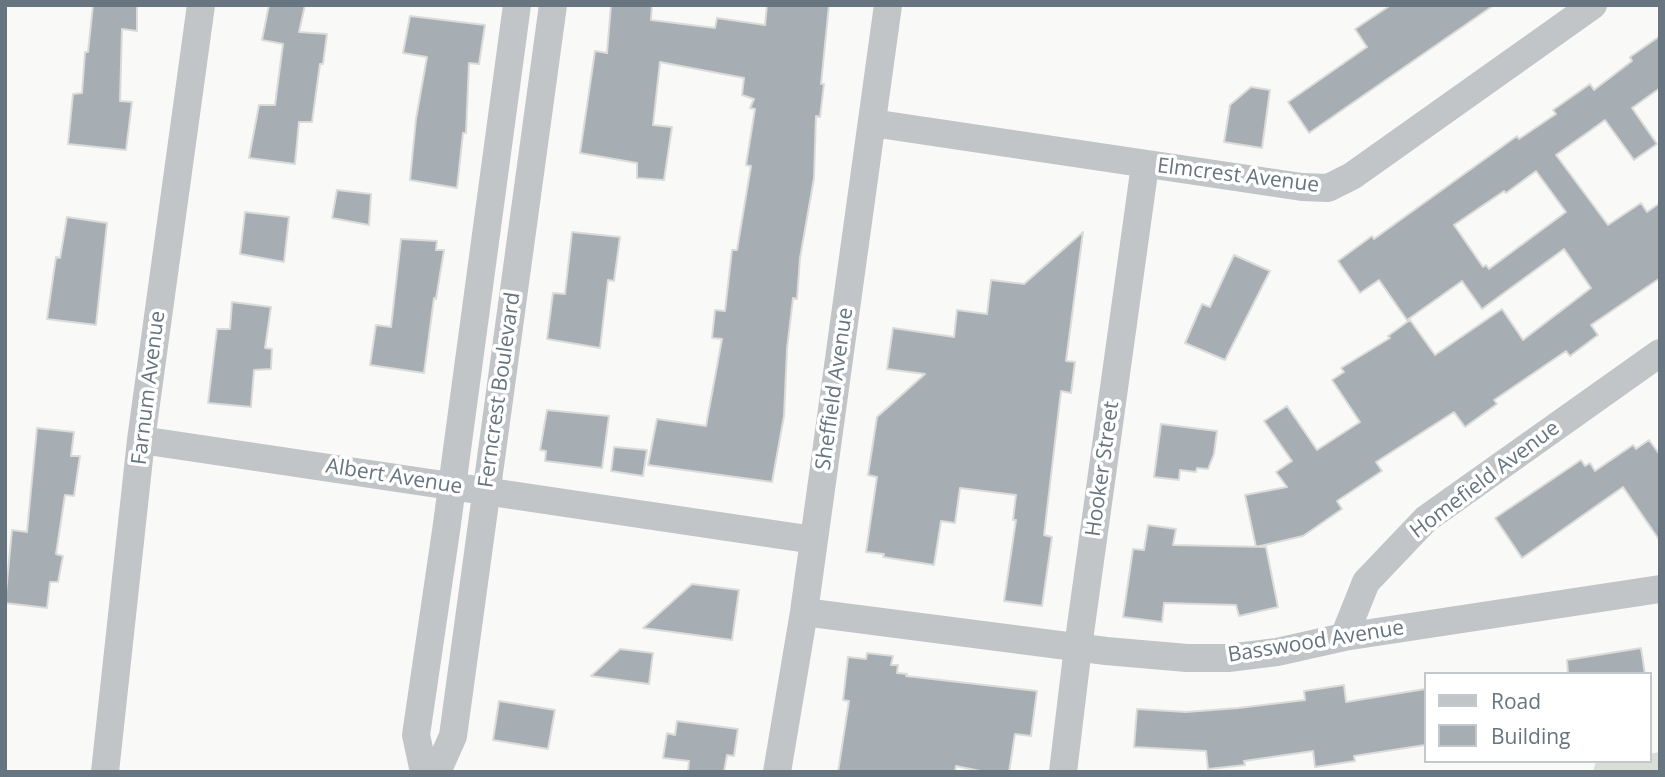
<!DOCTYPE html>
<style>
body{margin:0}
#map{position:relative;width:1665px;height:777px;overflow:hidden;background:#f9f9f7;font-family:"Open Sans",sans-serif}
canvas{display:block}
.frame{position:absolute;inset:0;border:7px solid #66757f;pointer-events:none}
.legend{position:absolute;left:1424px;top:672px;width:228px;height:91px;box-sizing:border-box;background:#fff;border:2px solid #c2c8cc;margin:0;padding:9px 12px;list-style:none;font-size:21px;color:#66757f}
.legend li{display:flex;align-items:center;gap:14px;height:35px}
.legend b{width:35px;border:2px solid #c2c8cc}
</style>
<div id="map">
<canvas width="1665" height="777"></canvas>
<div class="frame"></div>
<ul class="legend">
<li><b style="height:9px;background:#c1c5c8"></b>Road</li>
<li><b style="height:19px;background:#a6aeb3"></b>Building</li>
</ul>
</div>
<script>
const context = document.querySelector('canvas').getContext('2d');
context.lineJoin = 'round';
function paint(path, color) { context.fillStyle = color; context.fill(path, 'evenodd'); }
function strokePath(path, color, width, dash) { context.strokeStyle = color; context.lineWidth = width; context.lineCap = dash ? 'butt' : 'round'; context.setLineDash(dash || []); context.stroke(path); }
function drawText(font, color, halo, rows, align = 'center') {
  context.font = font + ' "Open Sans",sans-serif'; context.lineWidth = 7; context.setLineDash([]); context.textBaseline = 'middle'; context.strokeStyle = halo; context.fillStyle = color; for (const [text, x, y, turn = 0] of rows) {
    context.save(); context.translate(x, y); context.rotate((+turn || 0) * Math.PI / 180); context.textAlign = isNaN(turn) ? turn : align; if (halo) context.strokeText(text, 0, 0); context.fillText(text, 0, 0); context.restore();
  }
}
paint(new Path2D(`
 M1660,752v20h-67l3,-11h53v-7z`), '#d9ded7');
const building = new Path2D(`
 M93,5h44v26l-15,-2 -2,72 12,1 -6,48 -58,-6 5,-50 9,-1 3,-41h3z
 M269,5h36l-6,27 28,2 -4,30h-3l-8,58h-13l-4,42 -46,-6 10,-53h16l8,-61 -21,-4z
 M611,5h41l-1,15 64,8 2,-10 48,7 2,-20h62l-8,79h3l-4,33 -4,-1 -2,62 -14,80 -3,41 -4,-1 -6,51 -3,67 -12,66 -124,-17 9,-46 49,7 16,-87 -10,-1 3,-28 10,1 7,-61h5l14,-84 -5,-1 9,-56 -5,-1 4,-9 -12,-4 2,-17 -84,-16 -7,63 19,2 -8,53 -27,-2v-15l-57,-10 15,-102 12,2z
 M1391,5h103l-185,128 -21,-31 79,-55 -12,-18z
 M410,16l75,9 -6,39 -10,-1 -3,70h-3l-6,55 -47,-8 6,-61 11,-62 -24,-4z
 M1660,36v52l-28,20 25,36 -23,16 -29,-40 -49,35 52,70 33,-22 6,9 13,-9v75l-69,47 7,10 -28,21 -4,-5 -72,49 3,4 -32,23 -11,-15 -78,50 6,9 -45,30 5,8 -39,27 -47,11 -11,-52 42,-8 -11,-15 16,-11 -28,-40 23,-15 30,44 43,-28 -28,-42 12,-8 -3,-4 49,-30 -2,-2 22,-16 25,35 67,-46 21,31 68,-52 -27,-39 -82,60 -20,-28 -55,39 -28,-40 -19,13 -22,-32 34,-25 2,3 143,-103 2,3 37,-25 -3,-4 37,-26 4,6 38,-29 -2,-4zM1536,171l30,41 -77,57 -3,-4 -3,2 -29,-42 50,-34 2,2z
 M1251,87l19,3 -8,58 -38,-6 6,-37z
 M337,190l34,4 -2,31 -37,-7z
 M245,212l44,5 -5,45 -44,-8z
 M67,217l40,6 -11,102 -49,-6 9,-62 4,1z
 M572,232l48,5 -6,44 -6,-1 -8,68 -53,-9 6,-46 12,1z
 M1083,232l-17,129 9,1 -4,31 -10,-2 -17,144 8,2 -10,69 -38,-5 12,-81h-3l3,-25 -56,-7 -5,35 -14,-2 -7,44 -51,-8 1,-3 -18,-2 11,-75 -9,-2 9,-58 48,-43 -38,-5 6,-41 61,9 3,-27 30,4 4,-34 33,4z
 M401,239l36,2 -1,9h8l-8,49 -2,-1 -10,75 -54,-8 6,-40 15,2z
 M1234,255l36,16 -45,89 -40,-17 17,-39 8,3z
 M232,302l39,5 -6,41 7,1 -1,20 -17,1 -3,37 -43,-4 9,-74h13z
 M547,410l62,6 -7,52 -57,-7 1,-10 -6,-1z
 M1161,424l56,7 -3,23 -6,15 -11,-1 -1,4 -16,-2 -1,10 -25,-3z
 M37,428l37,4 -3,24h9l-6,40 -9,-1 -9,59 7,2 -5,26h-8l-3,26 -42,-5 7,-73 15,2z
 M1649,440l11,15v86l-37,-54 -101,71 -27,-40 86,-58 4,6 5,-3 5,8 38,-26 3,4z
 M614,447l33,3 -4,26 -32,-5z
 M1148,525l28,4 -3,16 93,2 12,60 -39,9 -3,-11 -72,-2 -2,19 -39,-5 10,-68 11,1z
 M692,584l47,6 -7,50 -89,-12z
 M1641,648l4,26h-77l-1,-14z
 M620,649l33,4 -4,31 -58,-8z
 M867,653l26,3 -2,9h7l-1,8 10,1 -1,2 131,15 -6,45 -16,-2 -6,38h-24l-29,-6 -1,6h-117l11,-71 -6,-1 5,-43 18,2z
 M1344,685l2,17 79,-13v56l-71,11 1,5 -40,6 -2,-16 -69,10 1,4 -37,4 -2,-18 -72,-4 3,-38 49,3 52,-4 67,-8 -1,-9z
 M499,701l56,9 -7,39 -55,-9z
 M677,721l61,8 -4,27 -7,-1 -3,17h-36l1,-11 -26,-3 4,-25 8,2z`);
paint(building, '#a6aeb3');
strokePath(building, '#dbdbd9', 2);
strokePath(new Path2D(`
 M872,123l430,64 26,1 24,-12 241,-171
 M141,440l673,100
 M804,612l302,39 81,7h41l49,-6 67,-15 316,-48
 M1344,637l22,-55 60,-63 234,-166
 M105,772l36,-332 60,-435
 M424,772l-8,-37 30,-204 71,-526
 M437,772l16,-36 100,-731
 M777,772l27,-160 84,-607
 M1063,772l15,-125 67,-482`), '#c1c5c8', 28);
drawText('21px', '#66757f', '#fff', [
 ["Elmcrest Avenue",1238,176,7],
 ["Farnum Avenue",149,388,-83],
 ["Sheffield Avenue",835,389,-82],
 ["Ferncrest Boulevard",500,390,-82],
 ["Hooker Street",1103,469,-82],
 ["Albert Avenue",394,477,9],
 ["Homefield Avenue",1485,480,-37],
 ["Basswood Avenue",1316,642,-9]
]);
</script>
